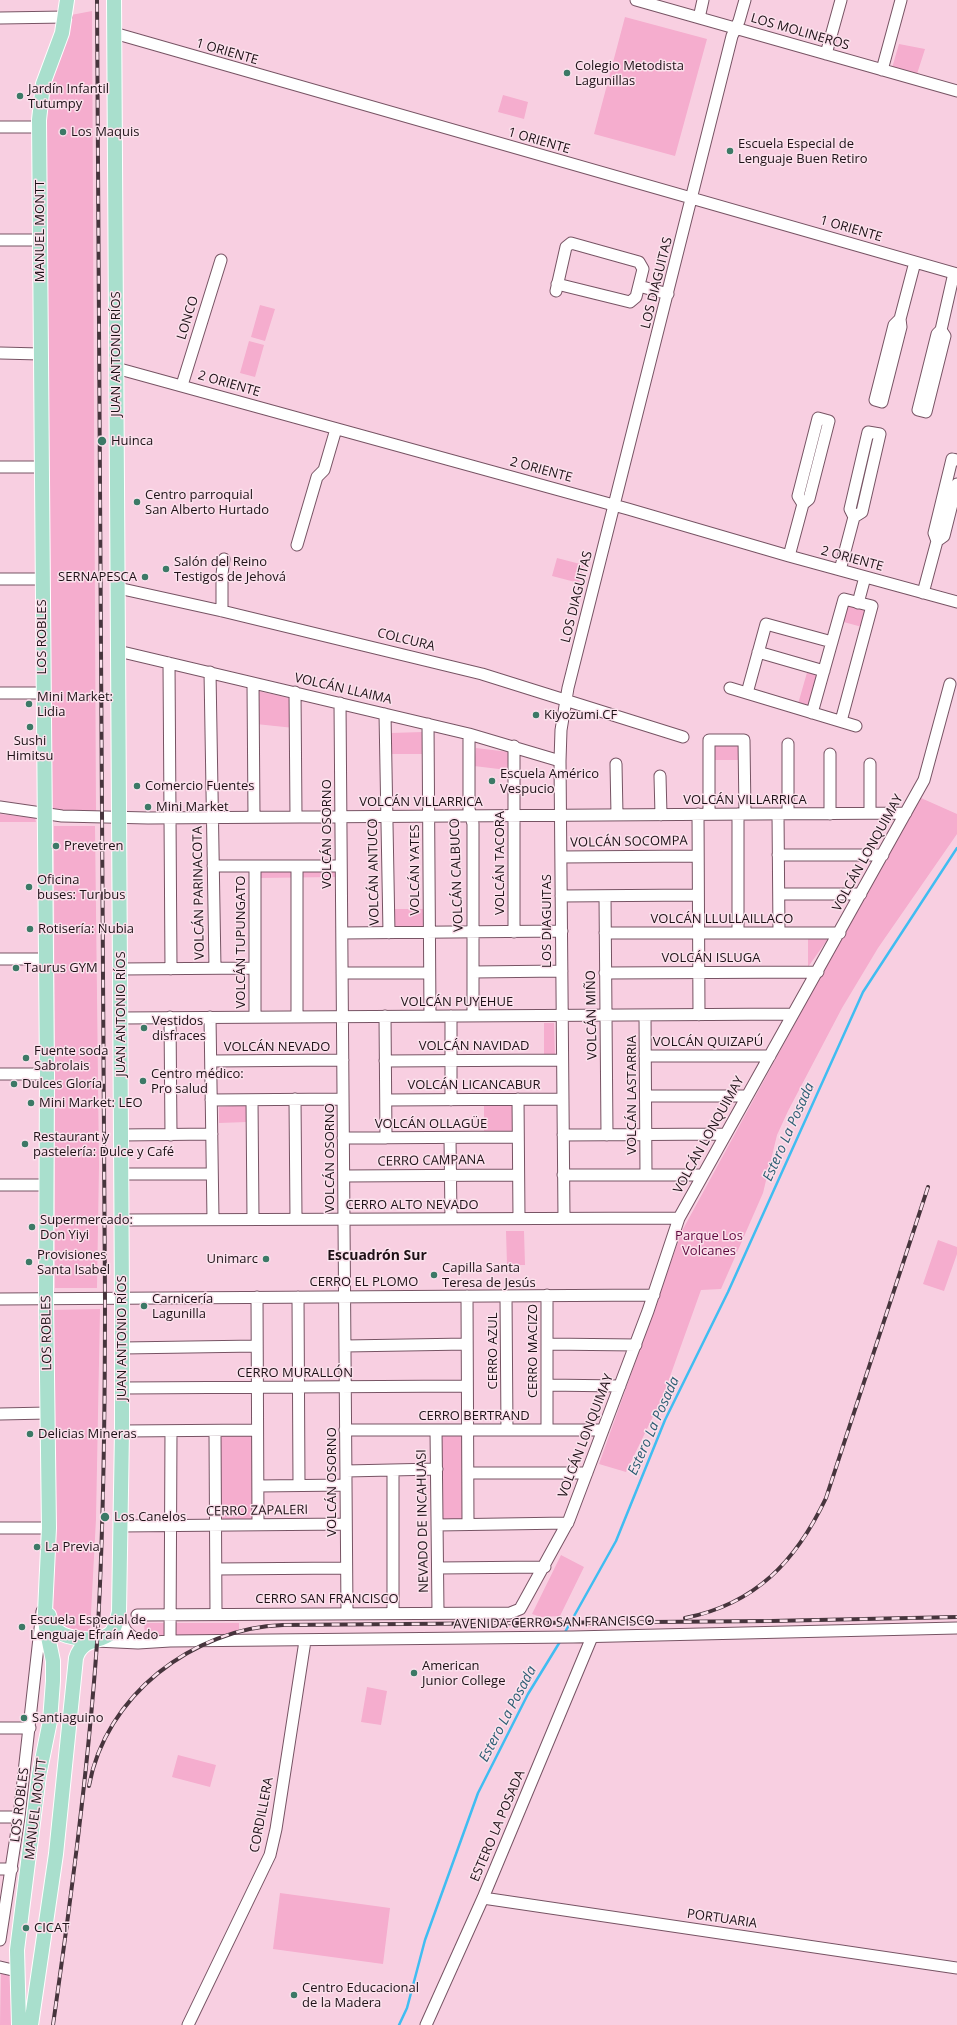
<!DOCTYPE html>
<meta charset="utf-8">
<style>
body{margin:0}
canvas{display:block;background:#f8cfe1}
</style>
<canvas width="957" height="2025"></canvas>
<script>
const context = document.querySelector('canvas').getContext('2d');
context.lineJoin = 'round';
function paint(path, color) { context.fillStyle = color; context.fill(path, 'evenodd'); }
function strokePath(path, color, width, dash) { context.strokeStyle = color; context.lineWidth = width; context.lineCap = dash ? 'butt' : 'round'; context.setLineDash(dash || []); context.stroke(path); }
function drawText(font, color, halo, rows, align = 'center') {
  context.font = font + ' "Open Sans",sans-serif'; context.lineWidth = 3; context.setLineDash([]); context.textBaseline = 'middle'; context.strokeStyle = halo; context.fillStyle = color; for (const [text, x, y, turn = 0] of rows) {
    context.save(); context.translate(x, y); context.rotate((+turn || 0) * Math.PI / 180); context.textAlign = isNaN(turn) ? turn : align; if (halo) context.strokeText(text, 0, 0); context.fillText(text, 0, 0); context.restore();
  }
}
paint(new Path2D(`
 M92,11l4,803 -44,-3 -8,-696v-14l27,-86z
 M625,17l82,22 -32,117 -81,-22z
 M899,44l26,5 -8,25 -25,-6z
 M503,95l25,7 -4,17 -26,-7z
 M260,305l15,4 -10,32 -14,-4z
 M249,341l15,4 -9,32 -15,-4z
 M557,558l27,7 -5,18 -27,-7z
 M845,603l22,6 -5,18 -22,-6z
 M808,669l12,3 -10,35 -12,-3z
 M258,691l36,8v29l-38,-4z
 M423,732l1,22h-34v-21z
 M741,742l1,18h-31v-17z
 M476,748l33,4 -2,18 -33,-4z
 M921,798l36,16v20l-79,114 -36,60 -54,103 -11,24 -14,58 -42,96 -20,1 -38,106 -37,76 -27,-8 83,-233 128,-235z
 M0,814l35,4 1,4h-36z
 M54,826h41l4,339 -2,123h-42z
 M335,869v8l-77,1v-8z
 M392,909h33v19l-31,2z
 M808,936h22l-22,31z
 M544,1023h10l1,35h-11z
 M512,1104l4,4v23l-5,5h-27v-31z
 M246,1105l1,17 -28,1v-16z
 M506,1231h18l1,34h-18z
 M938,1240l19,7v7l-13,37 -21,-7z
 M100,1309l-4,210 -6,113 -21,-1 -15,-5 -4,-29 1,-287z
 M462,1432l3,85 -4,4h-17l-3,-3 -2,-83z
 M221,1434h28l5,4 -1,84h-31l-3,-3 -1,-82z
 M561,1555l23,12 -24,49 -19,1 -9,-3z
 M144,1623h95v14l-94,-1z
 M367,1687l20,4 -6,34 -20,-3z
 M178,1755l38,10 -6,22 -38,-10z
 M280,1893l110,15 -7,56 -110,-15z
 M1,1971l10,5 4,49h-15z`), '#f5adce');
strokePath(new Path2D(`
 M564,1634l52,-93 49,-121 63,-128 135,-300 94,-144
 M399,2025l8,-17 18,-68 53,-147 50,-99 33,-54`), '#40bdf1', 2.5);
const minor = new Path2D(`
 M636,0l321,91
 M0,18l66,-1
 M699,18l4,-18
 M114,33l843,241
 M826,54l15,-54
 M882,70l19,-70
 M0,127h39
 M0,240h40
 M639,286l29,8
 M556,291l10,-44 5,-4 68,19 4,7 -7,28 -6,5 -73,-18
 M900,319l-6,6 -19,75 7,2 19,-75 -1,-8 15,-57
 M941,330l4,6 -19,76 -8,-2 19,-76 4,-4 13,-57
 M0,353l40,1
 M116,368l512,141 161,47 168,46
 M182,385l39,-125
 M818,418l11,3 -20,78 -6,5 -5,-8z
 M868,432l12,2 -18,78 -8,5 -4,-8z
 M957,460l-5,-1 -18,74 3,8 7,-5 13,-52
 M0,467h41
 M297,545l20,-68 7,-7 12,-41
 M789,556l14,-52
 M840,570l14,-53
 M0,579h42
 M118,588l104,23 260,63 201,63
 M923,593l14,-52
 M858,603l7,-26
 M222,611v-37l2,-15
 M118,651l351,83 91,27
 M758,652l66,19
 M169,663l2,306
 M210,672l5,296
 M253,683l1,134
 M730,688l126,38
 M295,692l1,125
 M0,693h43
 M747,693l19,-69 66,18
 M340,703l7,909
 M812,713l32,-114 28,7 -31,115
 M385,714l4,219
 M428,724l2,292
 M469,734v75l4,15v192
 M788,744v70
 M514,746v186
 M830,754v60
 M616,764l1,51
 M870,764v49
 M660,776l1,39
 M0,807l62,9 86,2 758,-5
 M698,814l1,201
 M709,814v-74h35l1,74
 M778,814l1,119
 M778,855h105
 M561,857l137,-1
 M213,866h128
 M255,866v151
 M297,866v151
 M779,894h82
 M561,896l137,-1
 M605,896l2,239
 M342,933l220,-2
 M605,933h235
 M738,933v-119
 M0,959h46
 M121,969l134,-1
 M473,972l89,-1
 M342,973h87
 M605,973l213,-1
 M645,1015l1,160
 M385,1016l1,122
 M451,1016v84
 M170,1017l1,118
 M210,1017l3,202
 M121,1018l672,-4
 M645,1056h125
 M211,1061l132,-1
 M385,1061l177,-1
 M0,1074h47
 M646,1096h101
 M295,1099l1,120
 M518,1099l1,119
 M211,1100l132,-1
 M252,1100l1,119
 M386,1100l177,-1
 M122,1135l90,-1
 M563,1135l163,-1
 M343,1138l175,-1
 M450,1138l1,80
 M121,1174h91
 M563,1175h140
 M344,1176l174,-1
 M0,1185h47
 M564,1217l-4,-456 1,-31 7,-42 164,-652 7,-15 6,-21
 M122,1220l557,-2
 M467,1296l1,228
 M506,1296l1,134
 M257,1297l1,228
 M298,1297l1,188
 M0,1299l654,-4
 M547,1344l89,1
 M345,1346l122,-2
 M123,1348l134,-2
 M547,1385l73,1
 M123,1388l344,-2
 M0,1414l48,-1
 M345,1430h258
 M436,1430l2,182
 M547,1430v-135
 M122,1431l135,-1
 M215,1431l1,183
 M393,1470v142
 M346,1471l91,-2
 M468,1473h119
 M258,1486l88,-1
 M437,1525l131,-2
 M120,1526l226,-2
 M0,1528h49
 M438,1568l107,-1
 M216,1569l130,-1
 M119,1613c4,14 7,24 23,27
 M137,1615l373,-2 10,-4 49,-89 79,-209 31,-93 245,-438 26,-96
 M96,1641l42,2 32,-2 403,-4 384,-9
 M170,1641l1,-210
 M0,1728h30
 M0,1817h19
 M0,1869h12
 M483,1898l474,70
 M0,1940l19,-123 23,-206
 M0,1967l17,4
 M188,2025l82,-170 6,-26 29,-188
 M426,2025l57,-127 109,-261`);
const major = new Path2D(`
 M49,1615c4,23 25,23 44,25
 M19,2025l-2,-75 22,-175 11,-54 3,-40v-20l-7,-34 -1,-15 4,-84 -3,-229 1,-225 -8,-954 4,-36 19,-51 5,-33
 M31,2025l25,-171 20,-196c6,-20 23,-15 35,-25 5,-6 6,-14 8,-21l3,-181v-133l-8,-1298`);
strokePath(minor, '#775464', 13);
strokePath(major, '#fff', 16);
strokePath(minor, '#fff', 11);
strokePath(major, '#a9dfcd', 14);
const rail = new Path2D(`
 M685,1618c71,-14 111,-57 141,-120l102,-311
 M89,1786c16,-90 104,-158 194,-161l488,-4 186,-4
 M53,2025c18,-127 35,-254 44,-382 7,-115 8,-230 8,-345l-8,-1298`);
strokePath(rail, '#47353d', 4);
strokePath(rail, '#fbe1ec', 2.5, [8]);
for (const [x, y, r, color] of [
 [567,73,4,"#3c7966"],
 [20,96,4,"#3c7966"],
 [63,132,4,"#3c7966"],
 [730,151,4,"#3c7966"],
 [102,441,5,"#3c7966"],
 [137,502,4,"#3c7966"],
 [166,569,4,"#3c7966"],
 [145,577,4,"#3c7966"],
 [29,704,4,"#3c7966"],
 [536,715,4,"#3c7966"],
 [30,727,4,"#3c7966"],
 [492,781,4,"#3c7966"],
 [137,786,4,"#3c7966"],
 [148,807,4,"#3c7966"],
 [56,846,4,"#3c7966"],
 [29,887,4,"#3c7966"],
 [30,929,4,"#3c7966"],
 [16,968,4,"#3c7966"],
 [144,1028,4,"#3c7966"],
 [26,1058,4,"#3c7966"],
 [143,1081,4,"#3c7966"],
 [14,1084,4,"#3c7966"],
 [31,1103,4,"#3c7966"],
 [25,1144,4,"#3c7966"],
 [32,1227,4,"#3c7966"],
 [266,1259,4,"#3c7966"],
 [29,1262,4,"#3c7966"],
 [434,1275,4,"#3c7966"],
 [144,1306,4,"#3c7966"],
 [30,1434,4,"#3c7966"],
 [105,1517,5,"#3c7966"],
 [37,1547,4,"#3c7966"],
 [22,1627,4,"#3c7966"],
 [414,1673,4,"#3c7966"],
 [24,1718,4,"#3c7966"],
 [26,1928,4,"#3c7966"],
 [294,1995,4,"#3c7966"]
]) { const dot = new Path2D(); dot.arc(x, y, r, 0, 2 * Math.PI); context.fillStyle = color; context.fill(dot); strokePath(dot, '#fbe1ec', 1.5); }
drawText('13px', '#1e1117', '#fbe1ec', [
 ["LOS MOLINEROS",800,32,16],
 ["1 ORIENTE",227,52,16],
 ["1 ORIENTE",539,141,16],
 ["1 ORIENTE",851,229,16],
 ["MANUEL MONTT",40,231,-90],
 ["LOS DIAGUITAS",657,283,-76],
 ["LONCO",188,318,-73],
 ["JUAN ANTONIO RÍOS",116,354,-90],
 ["2 ORIENTE",229,384,16],
 ["2 ORIENTE",541,470,15],
 ["2 ORIENTE",852,559,15],
 ["LOS DIAGUITAS",577,597,-76],
 ["LOS ROBLES",42,637,-90],
 ["COLCURA",406,640,14],
 ["VOLCÁN LLAIMA",343,689,13],
 ["VOLCÁN VILLARRICA",745,800],
 ["VOLCÁN VILLARRICA",421,802],
 ["VOLCÁN OSORNO",327,834,-90],
 ["VOLCÁN SOCOMPA",629,842,-1],
 ["VOLCÁN LONQUIMAY",868,853,-61],
 ["VOLCÁN TACORA",500,863,-90],
 ["VOLCÁN YATES",415,870,-90],
 ["VOLCÁN ANTUCO",374,872,-91],
 ["VOLCÁN CALBUCO",457,875,-92],
 ["VOLCÁN PARINACOTA",199,893,-91],
 ["VOLCÁN LLULLAILLACO",722,919],
 ["LOS DIAGUITAS",547,921,-90],
 ["VOLCÁN TUPUNGATO",241,942,-90],
 ["VOLCÁN ISLUGA",711,958],
 ["VOLCÁN PUYEHUE",457,1002],
 ["JUAN ANTONIO RÍOS",121,1014,-90],
 ["VOLCÁN MIÑO",592,1015,-91],
 ["VOLCÁN QUIZAPÚ",708,1042],
 ["VOLCÁN NAVIDAD",474,1046],
 ["VOLCÁN NEVADO",277,1047],
 ["VOLCÁN LICANCABUR",474,1085],
 ["VOLCÁN LASTARRIA",632,1095,-90],
 ["VOLCÁN OLLAGÜE",431,1124],
 ["VOLCÁN LONQUIMAY",709,1135,-61],
 ["VOLCÁN OSORNO",330,1158,-90],
 ["CERRO CAMPANA",431,1161,-1],
 ["CERRO ALTO NEVADO",412,1205],
 ["CERRO EL PLOMO",364,1282],
 ["LOS ROBLES",47,1333,-91],
 ["JUAN ANTONIO RÍOS",122,1338,-90],
 ["CERRO AZUL",493,1351,-90],
 ["CERRO MACIZO",533,1351,-90],
 ["CERRO MURALLÓN",295,1373],
 ["CERRO BERTRAND",474,1416],
 ["VOLCÁN LONQUIMAY",586,1436,-69],
 ["VOLCÁN OSORNO",332,1482,-90],
 ["CERRO ZAPALERI",257,1511,-1],
 ["NEVADO DE INCAHUASI",423,1521,-91],
 ["CERRO SAN FRANCISCO",327,1599],
 ["AVENIDA CERRO SAN FRANCISCO",554,1623,-1],
 ["LOS ROBLES",20,1805,-83],
 ["MANUEL MONTT",36,1809,-83],
 ["CORDILLERA",262,1815,-79],
 ["ESTERO LA POSADA",498,1826,-67],
 ["PORTUARIA",722,1919,8]
]);
drawText('13px', '#1e1117', '#fbe1ec', [
 ["Colegio Metodista",575,66],
 ["Lagunillas",575,81],
 ["Jardín Infantil",28,89],
 ["Tutumpy",28,104],
 ["Los Maquis",71,132],
 ["Escuela Especial de",738,144],
 ["Lenguaje Buen Retiro",738,159],
 ["Huinca",111,441],
 ["Centro parroquial",145,495],
 ["San Alberto Hurtado",145,510],
 ["Salón del Reino",174,562],
 ["Testigos de Jehová",174,577],
 ["SERNAPESCA",137,577,"right"],
 ["Mini Market:",37,697],
 ["Lidia",37,712],
 ["Kiyozumi CF",544,715],
 ["Sushi",30,741,"center"],
 ["Himitsu",30,756,"center"],
 ["Escuela Américo",500,774],
 ["Vespucio",500,789],
 ["Comercio Fuentes",145,786],
 ["Mini Market",156,807],
 ["Prevetren",64,846],
 ["Oficina",37,880],
 ["buses: Tur bus",37,895],
 ["Rotisería: Nubia",38,929],
 ["Taurus GYM",24,968],
 ["Vestidos",152,1021],
 ["disfraces",152,1036],
 ["Fuente soda",34,1051],
 ["Sabrolais",34,1066],
 ["Centro médico:",151,1074],
 ["Pro salud",151,1089],
 ["Dulces Gloría",22,1084],
 ["Mini Market: LEO",39,1103],
 ["Restaurant y",33,1137],
 ["pastelería: Dulce y Café",33,1152],
 ["Supermercado:",40,1220],
 ["Don Yiyi",40,1235],
 ["Provisiones",37,1255],
 ["Santa Isabel",37,1270],
 ["Unimarc",258,1259,"right"],
 ["Capilla Santa",442,1268],
 ["Teresa de Jesús",442,1283],
 ["Carnicería",152,1299],
 ["Lagunilla",152,1314],
 ["Delicias Mineras",38,1434],
 ["Los Canelos",114,1517],
 ["La Previa",45,1547],
 ["Escuela Especial de",30,1620],
 ["Lenguaje Efraín Aedo",30,1635],
 ["American",422,1666],
 ["Junior College",422,1681],
 ["Santiaguino",32,1718],
 ["CICAT",34,1928],
 ["Centro Educacional",302,1988],
 ["de la Madera",302,2003]
], 'left');
drawText('13px', '#5f073d', '#fbe1ec', [
 ["Parque Los",709,1236],
 ["Volcanes",709,1251]
]);
drawText('italic 14px', '#2c5d73', '#fbe1ec', [
 ["Estero La Posada",789,1132,-66],
 ["Estero La Posada",654,1426,-66],
 ["Estero La Posada",508,1714,-62]
]);
drawText('bold 14px', '#1e1117', '#fbe1ec', [
 ["Escuadrón Sur",377,1256]
]);
</script>
